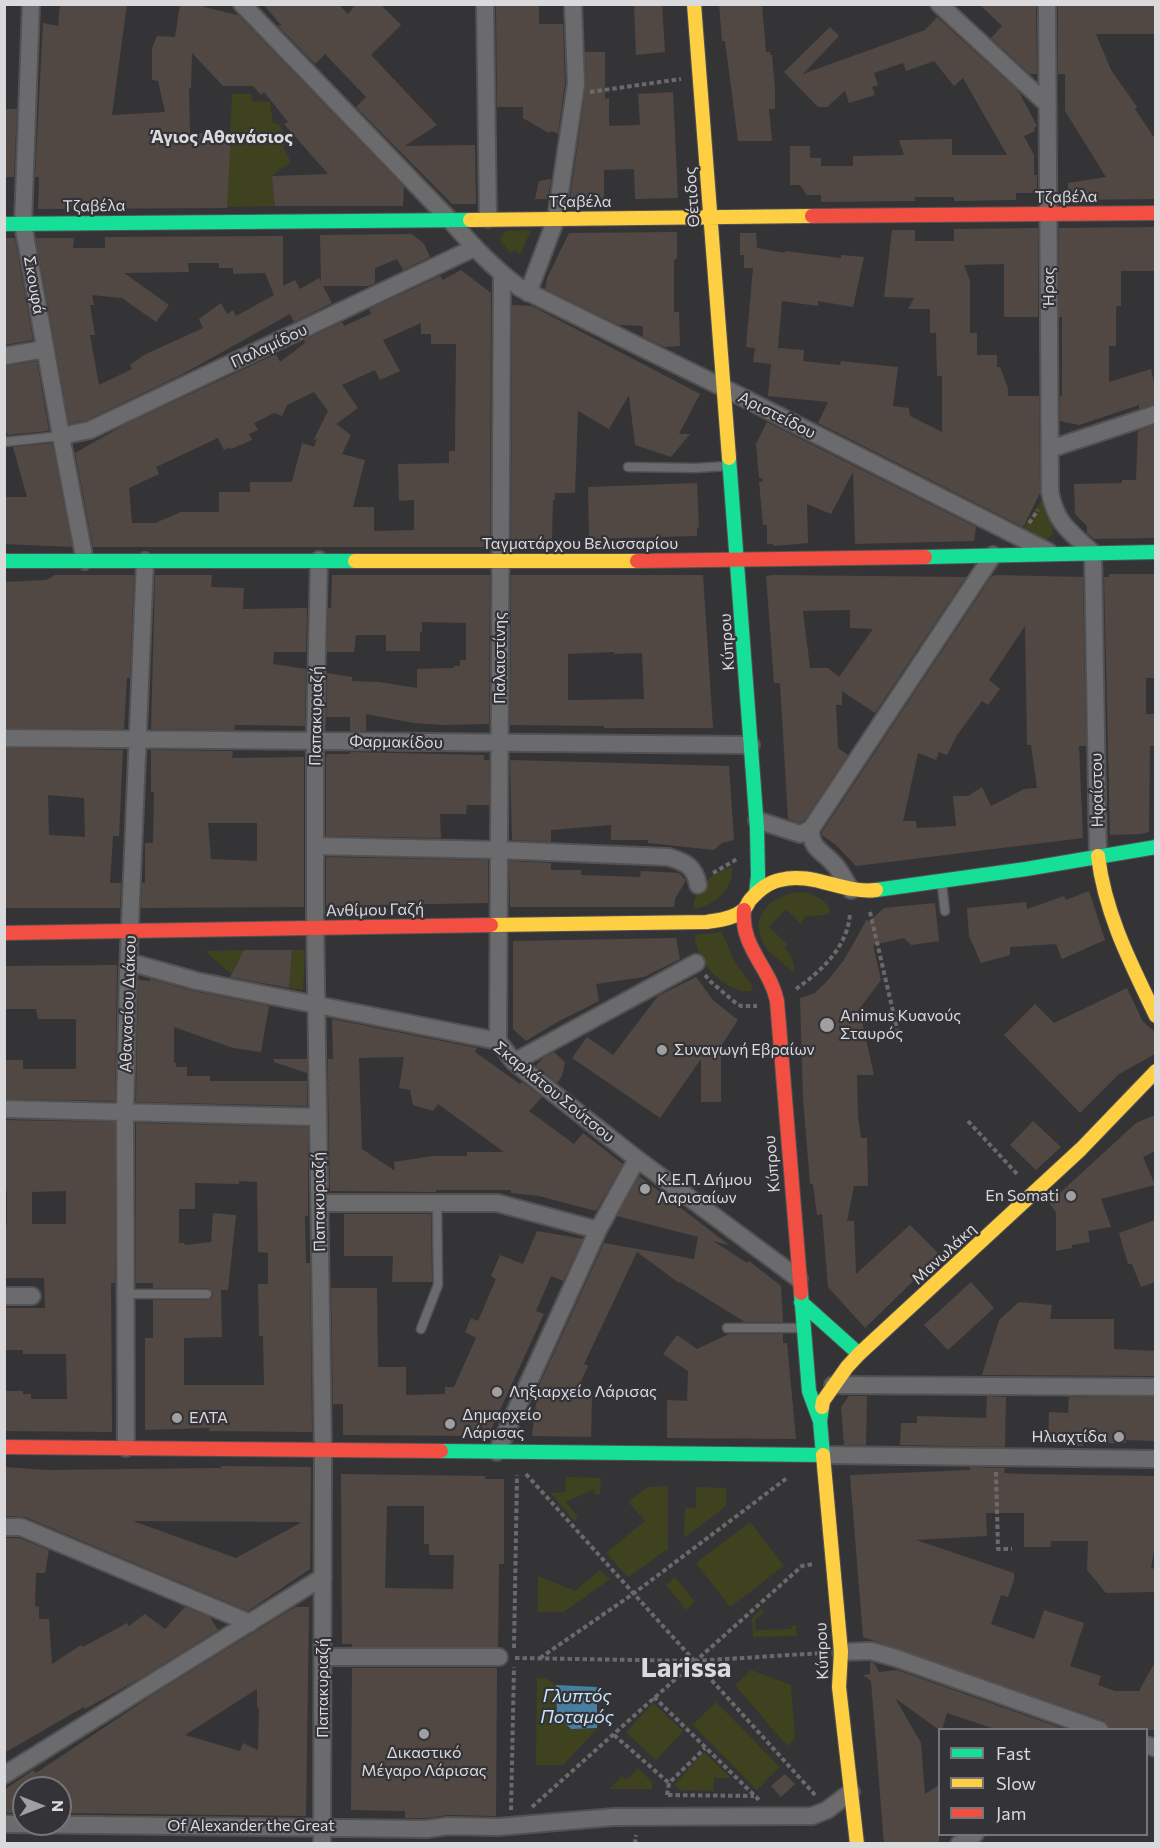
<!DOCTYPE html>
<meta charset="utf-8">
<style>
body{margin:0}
#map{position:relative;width:1160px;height:1848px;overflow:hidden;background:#343437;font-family:Commissioner,sans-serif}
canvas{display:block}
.frame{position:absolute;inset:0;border:6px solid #dadadd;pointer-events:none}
.legend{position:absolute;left:938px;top:1728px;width:210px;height:108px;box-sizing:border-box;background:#333338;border:2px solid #76767a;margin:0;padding:8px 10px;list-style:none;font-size:18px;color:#dadadd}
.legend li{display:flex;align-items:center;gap:12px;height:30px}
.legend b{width:30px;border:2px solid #76767a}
.north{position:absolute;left:12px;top:1776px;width:60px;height:60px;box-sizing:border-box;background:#333338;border:2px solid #76767a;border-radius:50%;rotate:90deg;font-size:16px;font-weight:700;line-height:24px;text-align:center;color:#dadadd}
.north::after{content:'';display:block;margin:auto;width:21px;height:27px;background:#a0a0a3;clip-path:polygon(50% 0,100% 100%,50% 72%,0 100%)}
</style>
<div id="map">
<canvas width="1160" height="1848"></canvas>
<div class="frame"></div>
<ul class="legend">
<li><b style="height:8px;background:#16e098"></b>Fast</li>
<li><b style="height:8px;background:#ffcf43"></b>Slow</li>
<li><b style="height:8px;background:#f24e42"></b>Jam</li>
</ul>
<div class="north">N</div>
</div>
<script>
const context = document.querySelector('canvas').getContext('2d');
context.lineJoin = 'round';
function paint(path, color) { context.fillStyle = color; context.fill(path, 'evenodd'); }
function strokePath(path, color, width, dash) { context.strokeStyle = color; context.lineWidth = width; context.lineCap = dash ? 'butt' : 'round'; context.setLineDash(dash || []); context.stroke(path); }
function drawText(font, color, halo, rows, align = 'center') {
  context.font = font + ' Commissioner,sans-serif'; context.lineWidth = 4.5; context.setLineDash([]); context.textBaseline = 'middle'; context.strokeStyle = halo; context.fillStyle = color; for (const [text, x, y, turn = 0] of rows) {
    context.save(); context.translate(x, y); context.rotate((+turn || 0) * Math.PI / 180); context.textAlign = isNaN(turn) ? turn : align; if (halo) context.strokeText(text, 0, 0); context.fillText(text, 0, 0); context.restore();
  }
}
paint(new Path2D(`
 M232,94h19l1,7 18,1 3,21 7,2 8,17 -5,5 8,15 -19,14 3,30 -48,1z
 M531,230l-11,25 -5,-5 -5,3 -10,-13 5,-9z
 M1042,500c1,12 11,21 11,34l-6,6 -7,1 -17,-13z
 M732,867c2,23 -18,39 -39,42 2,-21 18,-37 39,-42z
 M799,892c13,1 27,6 31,19l-3,4 -21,1 -5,8 -15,-15 -17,18 18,17 -2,5 6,7 4,14 -2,2c-8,-8 -21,-16 -28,-26 -18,-29 6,-51 34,-54z
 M722,932l12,29 19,26 -2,4c-26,3 -57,-31 -56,-56z
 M244,950l-13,24 -26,-23z
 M292,950h13l-2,40 -14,-2z
 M566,1477l35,1 -1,17 -7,-1 1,-5 -28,13 12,15 -4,4 -23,-28 14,-1z
 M668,1486v63l-40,28 -22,-24 39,-32 -17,-19 20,-15z
 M696,1487l30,1v18l-42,32 1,-30h11z
 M750,1522l34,44 -54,41 -34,-44z
 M600,1570l10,9 -46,33h-26v-36l37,15z
 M675,1577l20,25 -9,8 -20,-25z
 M762,1609l2,3 -9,8 1,10 36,-1 -1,-4h5l1,11 -44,1 -1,-19z
 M751,1670l40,15 4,54 -8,7 -52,-61z
 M537,1678h9l9,7 1,30 15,14h26l-34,36h-27z
 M716,1702l64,65 -23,23 -64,-65z
 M653,1703l30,28 -27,29 -30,-28z
 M704,1752l27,26h-17l-1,13 -30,-1v2l-9,-7z
 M638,1768l14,14v7h-43l13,-13 4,4z`), '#3e421f');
paint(new Path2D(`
 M556,1685l41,2v41l-26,1 -14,-14z`), '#487fa0');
paint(new Path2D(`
 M60,4h67l-15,111 53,-3 -7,-31 -6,-1v-32l5,-12 18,1 5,-33h24v3l34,8 166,172 -1,19h-128l-3,-30 56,-2 -44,-50 4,-2 -24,-30 -3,3 -8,-9h-30l-31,-33 -1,35h-2l1,45h41l-4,75 -189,1 1,-32h-4l8,-154 15,3z
 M263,4h75l10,10 8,-10h24l21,21 -30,30 66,70 -32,21 70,-1 1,59h-24l-96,-97 10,-10 -41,-43 -10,10 -38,-39 5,1z
 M496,4h43v20h24l2,59 -7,51 -6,-3 -3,2 -26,-15v-11h-26z
 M634,4h28l3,48 -29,3z
 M719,4h43l4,48h4v3h2l3,34v20h-6l3,32h-34l-13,-100h-3z
 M979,4h57l1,70h-7l-39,-36 11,-12z
 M1058,4h97v30h-59l15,36 26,37 -2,2 20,30v60l-87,1v-17l38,-6 -41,-66v-37h-7z
 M937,17l82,75 18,34 -3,2 1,3 -11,5 10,19v20h3v18h-21v7l-62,1v-4h-39v4l-94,1v-7h-14l-7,-10h-10v-39h20v12h11v8h32v-10l51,-1 -5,-15 53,-1v16h55l-44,-77 -9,8 -20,-25 -28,10 -3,-8 -29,10 4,12 -6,2 3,8 -26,8 -4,-12 -18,16h-9l-34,-35 46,-45 9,9 -36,38 122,-44z
 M585,52h20v47l4,-1v28l31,-1 -2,-31 35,-2 5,106 -43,1 -1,-30 -30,1v28l-34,1 16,-114z
 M4,109h13l-3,68h-9z
 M551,179l-3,20h-13l4,-18z
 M1155,227l-1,44h-33v35h-4l-1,2v38h-7v36l42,-13 4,18v17l-16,5v-4l-60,20 -19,-4v-25h2v-79h-3v-89z
 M1038,228v89h-34v-53l-40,1 6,16v52h7v22h20v12h3l8,21v8h31l1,97 -17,34 -205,-104 10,-21 -60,-6 3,-32 -18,-2 2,-14 -9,-1 7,-79h-9v-13h-4v-22h16l1,15 28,5v-2l56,7v-3l23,2 -11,50 -35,-6v5l-36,-5 -4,47 26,2 -1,11 37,4 1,-4 57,6 -5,39 16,2 1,8 32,16v-56h-5l-1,-43h-6v-24h-22l6,-11 -30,-1 8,-67h23v11h39v-12z
 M677,232v27l-3,1v52h5l1,34 -15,1 -22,-10v-11l-24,-1 -74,-36 2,-11 22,-45z
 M412,234l12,10 6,13 -27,13 -6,-11 -22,9v15l-6,3h-46l9,17 -38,19 -4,-8 -107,60 -96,46 -18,4 -33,-186h38l-1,10h32v-11l178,-1v50l12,-6 5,9 19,-11 2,3 -1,-46zM188,263h31v5h14v6l32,-1 9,22 -38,21 -3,-6 -6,4 -6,-11 -22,16 4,9 -59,27 -14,10 2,4 -33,16 -9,-50h5l-5,-30h4l-2,-10 30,3 34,24 13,-17 -45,-32 65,-1z
 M4,238h11l18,102 -29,5z
 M461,270l30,23 -1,254h-397l-18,-94 49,-28 152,-71 4,8 25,-19 -1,-3 38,-18 2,4 27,-12 -2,-5 71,-33 3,4zM421,323v11h10v10h25l-1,107h-6v12l-51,1 1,37 15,-1v30l-40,1v-24h-21l12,-47 -23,-6 9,-19 -15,-11 22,-16 -16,-23 33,-15 5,10 20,-9 -17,-31zM314,392l14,19 -15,30 4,-3 -3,9 -12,-4 -10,39h-42v10h-31v20h-38l-26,11h-23l-3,-35 30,-14 -3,-7 62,-29 6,12 6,-3 1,2 21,-9 -3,-6 9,-4 -4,-7 20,-10 8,3 5,-11z
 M512,305l20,1 168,88 -21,40h11l-19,23 -36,-12 -6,-50 -20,34 -31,-18 -3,82h-20v7h-2l-1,40 -41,1z
 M37,361l12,70 -42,4v-3l-3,1v-67z
 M767,422l209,105 -2,14 -119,3 -2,-72 -22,42 -24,-10 1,39 -35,3v-2h-6v-19h-4l-4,-43h3v-4h-3l-3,-34z
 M1155,425v113l-61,1 -7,-6v-7l-12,-12 -1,-30 48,-1v-3h14l2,-49z
 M52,443l20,104 -68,-3v-47h23l-14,-50z
 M697,483l2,45 -2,-1v9l-108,3 -1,-52z
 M1109,574h46v104h-9v36h9v32h-5l-1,86 -9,2 -30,1 -6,-258h5z
 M55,575h79l-4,103h-3l-3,51 -120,-1v-146l42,-2z
 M155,575h57l-1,12 33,1 -1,21 64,-1 -1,44h-32l-1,12 33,5 -1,57 -62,-1h-8l-1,5 -83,-1z
 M332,575h158l-1,149 -46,1 -29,-2 -48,-9v17h-16v-14h-24l1,-44 25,4v4l27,1 38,6v-19l37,-1v-2h6v-6h6v-37l-44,-1v10h-2v19h-34v-16h-30l-2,17h-27l1,-44h3z
 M511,575h192l10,153h-109v-2l-94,-1zM614,652v2l28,-1 2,46 -76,1v-46z
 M773,575l193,2 -91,136 -33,-22v14h-6l2,43 10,7 -44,66 -5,2 -11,-4 -8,-136h-6l-8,-107zM850,610v18l23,1 -34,48 -11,-9h-18l-7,-57z
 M995,575l88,2 3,169h-7l4,92 -227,28 -20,-21 -14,-10v-3l169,-255zM1025,626l2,119h4l6,43 -13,1 -33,17 -9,-19 -14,9h-15l3,30 -39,2 -1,-7h-13l15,-68 18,7 3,-8 8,3 10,-20 25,-34 6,4 12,-16 -11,-9z
 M4,748l119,2 -4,86h-6l-3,47h11l-1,25h-116zM48,795l36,3 1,39 -36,-2z
 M151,750l82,1 -1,7 72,-1v150l-163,1 1,-25h3v-40h8l1,-51h-3zM208,823h49v38l-46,-2z
 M350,752l134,3v5h5v45h-22l-1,9h-26l1,24 -115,-2v-79l1,-3h23z
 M510,760l219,6 5,74 -12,3 -8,7 -66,-7v-3h-37v-15l-60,5v12l-39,-2z
 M326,857l162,3v43l-162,3z
 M509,861l42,2v7h30v5l59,2 1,-6 38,2 7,7 -11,19 -1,8h-164z
 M1089,891l16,49 -43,19 -6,-15 -46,3v8l-29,8 -12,-27 -2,-28 59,-6 1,7 37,-13 2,4z
 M935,903l4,38 -28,4 -7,-7 -31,7 8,35 -24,32 4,5 13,58h-17l1,42 3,21h6l1,48h-14l-7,35h7l2,53 54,-49 30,30 -75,73 -37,-41 -6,-73 -5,1 -4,-31h-3l-7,-86 -3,-100 15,-5 14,-14 15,-19 23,-41 1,3 16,-14z
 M676,938l4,21 -36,18 -48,7 3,17 -40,20 -33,20 -13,-12v-88z
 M244,950h48l-3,38 -59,-11z
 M117,965l-2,136 -111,-2v-39h19v9h53v-50h-38l-2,-10h-32v-43z
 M696,977l17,23 25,20 -17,26v56h-20v-43l-41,59 -88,-60 15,-21 26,18 45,-59z
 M150,979l44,12 75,15 -8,46 -28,-4 -59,-21v36h2v4h11v9h23v5h97v25l-171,-4 2,-122 12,1z
 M1127,988l16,34 10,8 2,6v18l-36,20 -39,39 -76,-78 31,-31 19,19z
 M332,1019l145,29 -2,4 45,32 2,-2 20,15 -13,14 45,33 9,-11 40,31 -27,47 -57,-15 -28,-3v-3h-75v2l-106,-1 -2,-110h2l-2,-1v-21h5zM404,1057l-5,31 11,2 3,15 20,6 5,-7 66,48h-37v4h-35l-38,6 1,9 -33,-22 -3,-91z
 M554,1052l11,10 -3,14 -5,7 -21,-17 7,-8z
 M274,1059h33v14l-33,-11z
 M1155,1115v36l-12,6 12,28 -54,14 10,28 -23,4 2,11 -18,3v3l-16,3v-39l-7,-9 87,-80z
 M4,1120l111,2v161h-4l1,149 -108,-1v-40h19v3h8v5h36l-1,-45h-43v-4h-19v-42h41l-1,-30h-40v-53h3v-34h-3zM66,1191v33h-34v-32z
 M1033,1121l28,26 -25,23 -26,-25z
 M136,1123l172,4v89h-3l1,47h4l2,169 -103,-1v-3l-64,2v-92h8v-38h54l5,-2 1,-5 -5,-5h-55v-5h-17zM239,1181l18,1 1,70 10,1v31h-10l1,52h4l1,49h-80v-47l38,-1 -1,-47h7l8,-75 -23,-2 -2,29 -26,3 -1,-2h-5v-34h16v-26l44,1z
 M639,1176l90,69 -16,-4 34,22 2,-2 32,25 2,36h-38l-65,-40 -1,1 -42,-31 -53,112 4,2 -14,31h18l-1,40 -59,-1 6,-48 66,-145 90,16 4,-22 -81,-21z
 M344,1214h87l1,68h-40l1,-26h-49z
 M1155,1220v62l-14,5 -9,-23h-4l-9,-31z
 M537,1231l46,8 -20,42 -12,-5 -15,35 8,3 -56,122 -145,-1v-31h-10l-2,-116h46l1,79h28v28l39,-1v-7h9l22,-49 -11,-6 6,-14 7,3 18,-42 -5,-3 9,-21 23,9z
 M971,1282l23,26 -46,42 -24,-25z
 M1019,1302l33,3 -2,14h64v30l41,2v25l-173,-1 17,-55z
 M729,1334h54v9h4l9,96 -129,-1v-38l20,1 1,-30 -25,-17 14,-19 20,14z
 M849,1396h18l-1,49h-22l-3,-38z
 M987,1396l19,1 -1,50 -105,-2 1,-22h16v-7l69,2z
 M1069,1397h86v44l-29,-1v3l-43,1v2l-16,-1v-3h-19l1,-30 19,1z
 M221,1466l90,1 -1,102 -62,42 -223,-94 -21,-1v-49l43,3 174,-2zM133,1521l169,1 -66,36z
 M970,1467l35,1 -1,5 20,1 131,2v70l-4,22 4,1v23l-49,1 -19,-23 1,-29h-37v6h-27v-34h-38l1,23 -71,4 98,33v7l-6,17 -7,-2 -10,29 43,15 10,-29 40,13 -14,43 31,10 -3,9 17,6h24l16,-29v68h-45l-2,-6 -5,-4 -240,-83 -13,-162 120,-5z
 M341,1474l144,2v3h19v85h-5l-1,83h-146v-3h-10zM387,1506h37v38h5v11h25l-1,34 -68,-1z
 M4,1538h15l30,12 -4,23h-9l-1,33 4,1v12h10l3,45 29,-19 2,2 44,-24 2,3 16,-12 20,15 20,-22 25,10 8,13 -77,48 -56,31 -1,-2 -80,46z
 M295,1607h14l-3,209 -246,-3v-25h-36v25h-20v-23l29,-20 3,3 118,-79zM257,1689v18l2,1 -1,42 -15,-7 -3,8 -55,-16z
 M870,1662l4,1 5,9 18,-2 170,60h-69l-51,-17 -5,17h-3l-44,-32 26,45 4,51 14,-9v59h-55l-13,-163 -8,-6 7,-1z
 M352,1668h145l-1,148 -48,-1 -22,3h-21v-7l-54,-1z
 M785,1774l10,10 -14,13 -10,-11z`), '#514844');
const lane = new Path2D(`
 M4,442l57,-6
 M628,467l68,1 31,-2
 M942,885l3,26
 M125,1294h82
 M727,1328h76
 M421,1329l17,-44 -1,-83`);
const street = new Path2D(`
 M31,4l-8,220 38,212 24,125
 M242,4l208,216c22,25 43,48 70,68l204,100 325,164
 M485,4l3,215
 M939,4l109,101
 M1047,4l3,488c6,32 20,39 43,61l5,303
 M528,293l28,-74 20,-135 -3,-80
 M4,356l41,-7
 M61,436l29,-6 384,-182
 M1050,449l106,-35
 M319,560l-4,181v173l8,536 -1,394
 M4,738l747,7
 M757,820l43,14 11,-5 182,-274
 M811,829c-1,20 12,22 24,36 6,7 11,17 16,25
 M316,846l183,4 169,7c18,5 27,10 30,28
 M129,962l68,19 301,60 16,21 123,97 162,120
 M498,1041l4,-766
 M514,1062l182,-99
 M4,1109l313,8
 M319,1203h178l101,27
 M4,1296h28
 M833,1385l323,2
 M126,1448l-1,-335 3,-139 17,-413
 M497,1452l101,-222 39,-71
 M823,1455l333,4
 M4,1527h17l229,96
 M841,1652l30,-1 25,7 204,72
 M323,1657h176
 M1146,1745l10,3
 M4,1775l319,-198
 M4,1824l423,5 21,-3 50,1 116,-10 198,-1 15,-6 24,-18
 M959,1844l16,-10`);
const fast = new Path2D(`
 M4,224l466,-4
 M729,458l28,370 1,48 -2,18
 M925,557l231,-5
 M4,561h351
 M876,890l150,-21 130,-22
 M801,1293l8,98 11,30
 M801,1302l58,52
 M441,1451l382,4 -3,-34 2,-14`);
const slow = new Path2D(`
 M694,4l35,454
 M470,220l342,-4
 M355,561h282
 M1098,856c7,58 33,108 58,160
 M491,925l216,-3c11,-2 26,-3 35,-11 4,-2 5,-7 8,-11 7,-9 19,-18 30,-20 32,-9 63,14 96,10
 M822,1407l1,-6 24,-34 12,-13 222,-205 75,-78
 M823,1455l18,197 -2,35 18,157`);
const jam = new Path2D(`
 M812,216l344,-3
 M637,561l288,-4
 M744,910c-4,37 26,57 33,91l24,292
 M4,933l487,-8
 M4,1447l437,4`);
strokePath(lane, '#525254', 11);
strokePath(street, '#525254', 20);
strokePath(fast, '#525254', 16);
strokePath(slow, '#525254', 16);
strokePath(jam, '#525254', 16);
strokePath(new Path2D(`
 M590,92l91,-13
 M1029,523l9,-13
 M713,873l24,-14
 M870,912l28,121
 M705,975l6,7 26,22 4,2h16
 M796,989c26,-18 53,-44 54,-77
 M968,1121l51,55
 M996,1472l2,77h14
 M526,1474l290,322
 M514,1648l3,-173
 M515,1658l180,3 127,-8
 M540,1658l93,-64 154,-116
 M654,1697l105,103
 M614,1735l55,48
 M667,1795l2,-12 36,-35
 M668,1795l86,1
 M532,1807l270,-241 12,-2
 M511,1810l3,-143
 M635,1844l1,-9`), '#6a6a6d', 4, [4.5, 3]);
strokePath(lane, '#6b6b6e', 8);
strokePath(street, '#6b6b6e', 16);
strokePath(fast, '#16e098', 14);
strokePath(slow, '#ffcf43', 14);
strokePath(jam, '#f24e42', 14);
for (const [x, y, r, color] of [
 [827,1025,8,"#a0a0a3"],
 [662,1050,6,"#a0a0a3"],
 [645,1189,6,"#a0a0a3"],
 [1071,1196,6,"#a0a0a3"],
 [497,1392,6,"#a0a0a3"],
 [177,1418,6,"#a0a0a3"],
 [450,1424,6,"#a0a0a3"],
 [1119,1437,6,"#a0a0a3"],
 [424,1734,6,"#a0a0a3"]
]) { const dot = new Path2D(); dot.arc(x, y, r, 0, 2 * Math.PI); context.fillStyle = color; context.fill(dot); strokePath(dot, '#333338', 2); }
drawText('16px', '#dadadd', '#333338', [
 ["Θέτιδος",692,197,-94],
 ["Τζαβέλα",1066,197,-1],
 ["Τζαβέλα",580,202],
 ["Τζαβέλα",94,206,-1],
 ["Σκουφά",34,285,80],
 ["Ήρας",1049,287,-90],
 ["Παλαμίδου",269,346,-25],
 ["Αριστείδου",777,415,27],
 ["Ταγματάρχου Βελισσαρίου",580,544],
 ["Κύπρου",727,642,-94],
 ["Παλαιστίνης",500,658,-90],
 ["Παπακυριαζή",316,716,-89],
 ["Φαρμακίδου",396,742,1],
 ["Ηφαίστου",1097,790,-91],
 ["Ανθίμου Γαζή",375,910,-1],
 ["Αθανασίου Διάκου",128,1004,-88],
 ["Σκαρλάτου Σούτσου",554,1092,39],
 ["Κύπρου",772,1164,-95],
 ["Παπακυριαζή",319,1202,-91],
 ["Μανωλάκη",944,1254,-43],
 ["Κύπρου",822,1651,-92],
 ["Παπακυριαζή",323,1688,-90],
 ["Of Alexander the Great",251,1826]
]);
drawText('16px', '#dadadd', '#333338', [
 ["Animus Κυανούς",840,1016],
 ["Σταυρός",840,1034],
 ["Συναγωγή Εβραίων",674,1050],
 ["Κ.Ε.Π. Δήμου",657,1180],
 ["Λαρισαίων",657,1198],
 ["En Somati",1059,1196,"right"],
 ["Ληξιαρχείο Λάρισας",509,1392],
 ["Δημαρχείο",462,1415],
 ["Λάρισας",462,1433],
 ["ΕΛΤΑ",189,1418],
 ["Ηλιαχτίδα",1107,1437,"right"],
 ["Δικαστικό",424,1753,"center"],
 ["Μέγαρο Λάρισας",424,1771,"center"]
], 'left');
drawText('bold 18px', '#dadadd', '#333338', [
 ["Άγιος Αθανάσιος",222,137]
]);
drawText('italic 18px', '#c6e6fc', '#333338', [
 ["Γλυπτός",577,1696],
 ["Ποταμός",577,1717]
]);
drawText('bold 28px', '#dadadd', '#333338', [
 ["Larissa",686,1668]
]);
</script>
